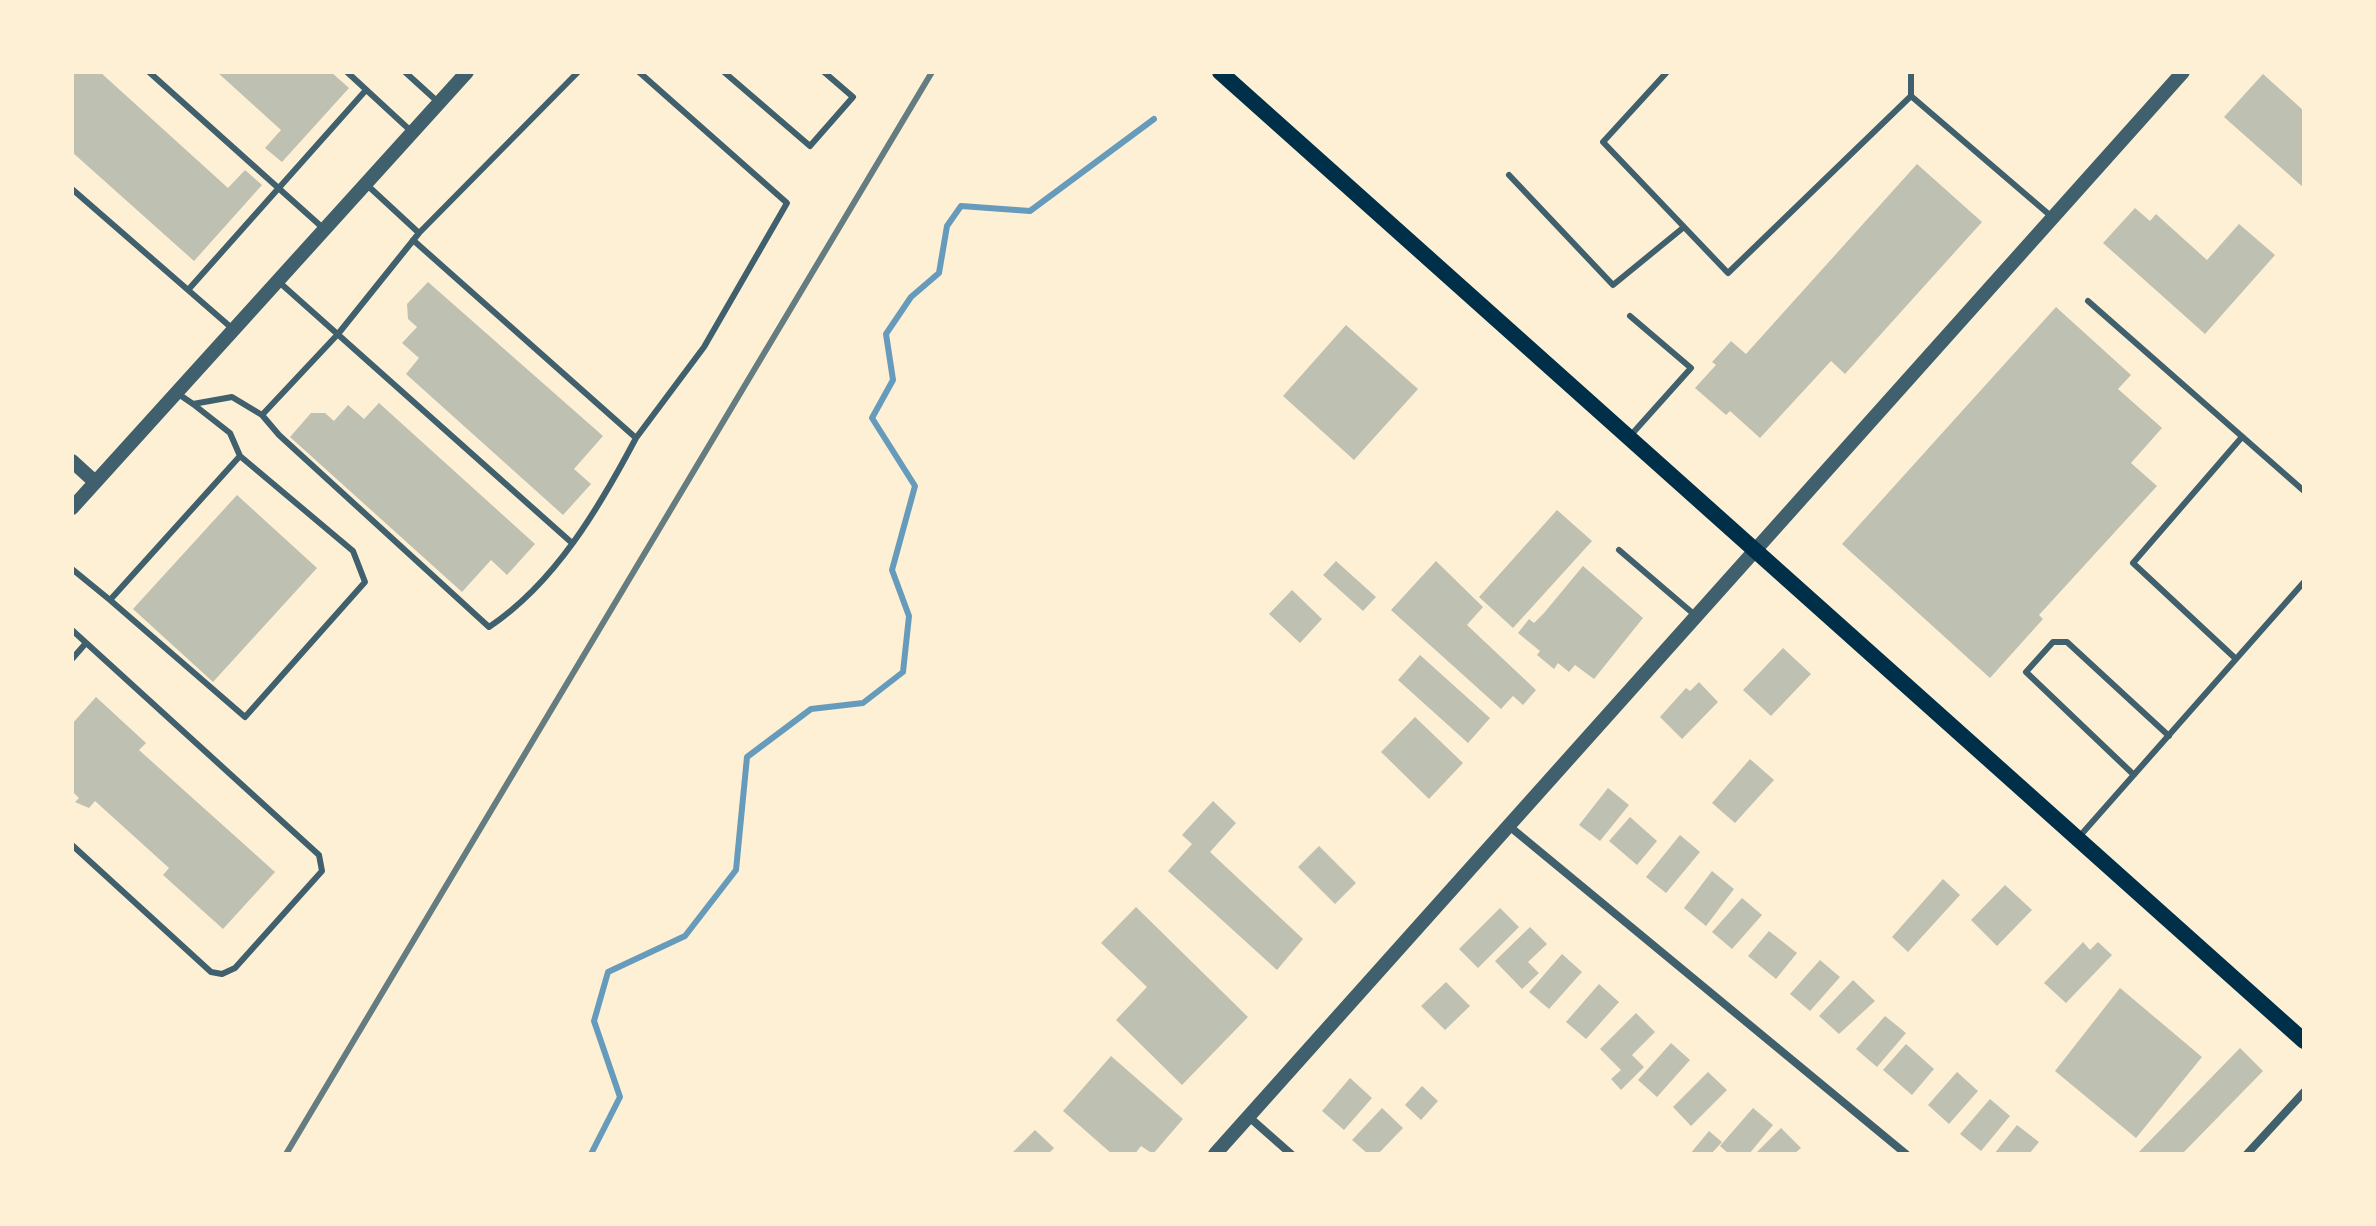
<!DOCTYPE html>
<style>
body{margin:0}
#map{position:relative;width:2376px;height:1226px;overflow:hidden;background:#fdf0d5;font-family:"Exo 2",sans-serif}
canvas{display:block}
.frame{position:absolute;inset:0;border:74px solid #fdf0d5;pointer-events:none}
</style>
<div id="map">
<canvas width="2376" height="1226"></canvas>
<div class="frame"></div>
</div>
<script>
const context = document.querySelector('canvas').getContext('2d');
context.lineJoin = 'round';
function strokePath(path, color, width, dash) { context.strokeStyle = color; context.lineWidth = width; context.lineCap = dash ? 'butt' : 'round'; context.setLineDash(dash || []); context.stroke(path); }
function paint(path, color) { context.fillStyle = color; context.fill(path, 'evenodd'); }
strokePath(new Path2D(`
 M591,1154l29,-57 -26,-76 14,-49 77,-36 51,-66 11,-113 64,-48 52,-6 40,-31 6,-56 -17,-46 23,-84 -43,-68 21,-38 -7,-46 25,-37 28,-24 8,-47 14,-20 69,5 124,-92`), '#669bbc', 6);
paint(new Path2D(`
 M72,72h28l128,116 17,-18 17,15 -68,76 -122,-109z
 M217,72h114l18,16 -67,74 -17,-14 16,-18z
 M2263,74l41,37v77l-80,-71z
 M1917,164l65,58 -137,152 -14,-13 -71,77 -30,-27 -4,4 -31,-27 21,-23 -4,-3 19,-21 15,13z
 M2135,208l15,13 6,-7 51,46 32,-36 36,31 -70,79 -102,-91z
 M428,282l175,154 -29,33 17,15 -28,31 -157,-141 13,-16 -17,-15 15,-16 -9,-8 -1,-15z
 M2056,307l75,68 -13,14 44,39 -31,35 26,23 -118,129 4,4 -53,59 -148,-134z
 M1346,325l72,64 -64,71 -71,-64z
 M379,403l156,141 -28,31 -16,-15 -29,32 -172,-155 21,-24h14l9,8 14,-16 16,14z
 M237,495l80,73 -104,114 -80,-73z
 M1557,510l35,31 -79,87 -34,-31z
 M1336,561l40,36 -13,14 -40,-36z
 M1436,561l47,46 -16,18 69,65 -13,15 -10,-9 -12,13 -110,-99z
 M1583,566l60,52 -49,61 -19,-14 -6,7 -11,-9 -4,6 -17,-14 3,-4 -22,-18 11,-14 5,4 10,-10z
 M1292,590l30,29 -22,24 -31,-29z
 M1783,648l28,26 -40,42 -28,-26z
 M1420,655l70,63 -22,25 -70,-63z
 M1699,682l19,20 -36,37 -22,-22 26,-29 4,3z
 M96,697l50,46 -7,7 136,122 -52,57 -60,-54 6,-7 -74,-67 -6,7 -14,-6 4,-4 -7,-7v-67z
 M1415,717l48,46 -34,36 -48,-47z
 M1750,759l24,21 -39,43 -23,-20z
 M1608,788l21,17 -29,36 -21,-16z
 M1213,801l23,22 -26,29 93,87 -26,31 -109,-99 24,-27 -10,-9z
 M1630,817l27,24 -20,24 -28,-24z
 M1680,835l20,17 -34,41 -20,-16z
 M1319,846l37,37 -21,21 -37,-37z
 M1712,871l22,18 -28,37 -22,-18z
 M1943,879l17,16 -52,57 -16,-15z
 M2005,885l27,25 -35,36 -26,-26z
 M1742,898l20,17 -30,34 -20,-17z
 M1136,907l112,110 -66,68 -66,-65 31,-33 -46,-44z
 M1500,908l19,19 -41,41 -19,-19z
 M1530,927l17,17 -19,18 11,11 -17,16 -27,-28z
 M1769,931l28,22 -21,26 -28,-23z
 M2083,942l7,8 8,-8 14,13 -46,48 -22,-20z
 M1562,954l20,18 -33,37 -20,-17z
 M1820,960l20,17 -30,34 -20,-17z
 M1853,980l22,21 -36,33 -20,-18z
 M1446,982l24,24 -25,24 -24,-24z
 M1599,984l20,18 -33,37 -20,-17z
 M2120,988l82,69 -66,81 -81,-67z
 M1636,1013l19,19 -23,23 12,12 -23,23 -10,-11 10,-9 -21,-21z
 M1885,1016l21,17 -29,34 -21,-18z
 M1671,1043l19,17 -33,37 -19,-17z
 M1906,1044l28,25 -22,26 -29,-25z
 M2240,1048l23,23 -81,83h-45z
 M1111,1056l72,63 -30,35 -12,-8 -6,8h-23l-49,-43z
 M1708,1072l19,18 -36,36 -18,-19z
 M1957,1072l21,19 -29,33 -21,-19z
 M1350,1078l22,20 -28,32 -22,-19z
 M1422,1086l16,15 -17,19 -16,-15z
 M1990,1099l20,17 -29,35 -21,-17z
 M1382,1108l21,20 -25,26h-10l-16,-14z
 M1753,1108l20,17 -24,29h-20l-9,-8z
 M2017,1125l22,17 -10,12h-35z
 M1781,1128l20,20 -7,6h-39z
 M1035,1130l19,18 -6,6h-37z
 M1709,1131l13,11 -11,12h-21z`), '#bec0b2');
strokePath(new Path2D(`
 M149,72l174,156
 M347,72l65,60
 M405,72l33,30
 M724,72l86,74 43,-49 -29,-25
 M1667,72l-64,70 125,131 183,-177v-24
 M1911,96l141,121
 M1509,175l104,110 71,-58
 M72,189l162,141
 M419,233l159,-161
 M279,282l293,261
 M188,290l178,-200
 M2088,301l216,190
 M1630,316l61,52 -60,67
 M177,393l16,11 39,-7 30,18 76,-81 81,-101 -53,-49
 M262,415l17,20 210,192c66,-44 110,-119 147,-189l-223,-198
 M636,438l68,-91 83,-144 -148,-131
 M1619,550l77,66
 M72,569l38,31 130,-144 -10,-23 -37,-29
 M110,600l135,117 120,-135 -12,-31 -113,-95
 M72,630l247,225 3,16 -87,97 -13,6 -11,-2 -139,-127
 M72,659l14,-16
 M2236,659l-103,-96 109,-126
 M2134,775l-108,-103 27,-30h14l102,94
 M2079,837l225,-255`), '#3f606c', 6);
strokePath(new Path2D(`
 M1509,826l397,328
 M1249,1117l42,37
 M2247,1154l57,-62`), '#3f606c', 8);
strokePath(new Path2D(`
 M72,461l23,21
 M72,508l395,-436
 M1215,1154l968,-1082`), '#3f606c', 14);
strokePath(new Path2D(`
 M1220,72l1084,969`), '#003049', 16);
strokePath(new Path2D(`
 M286,1154l646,-1082`), '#657d81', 6);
</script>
